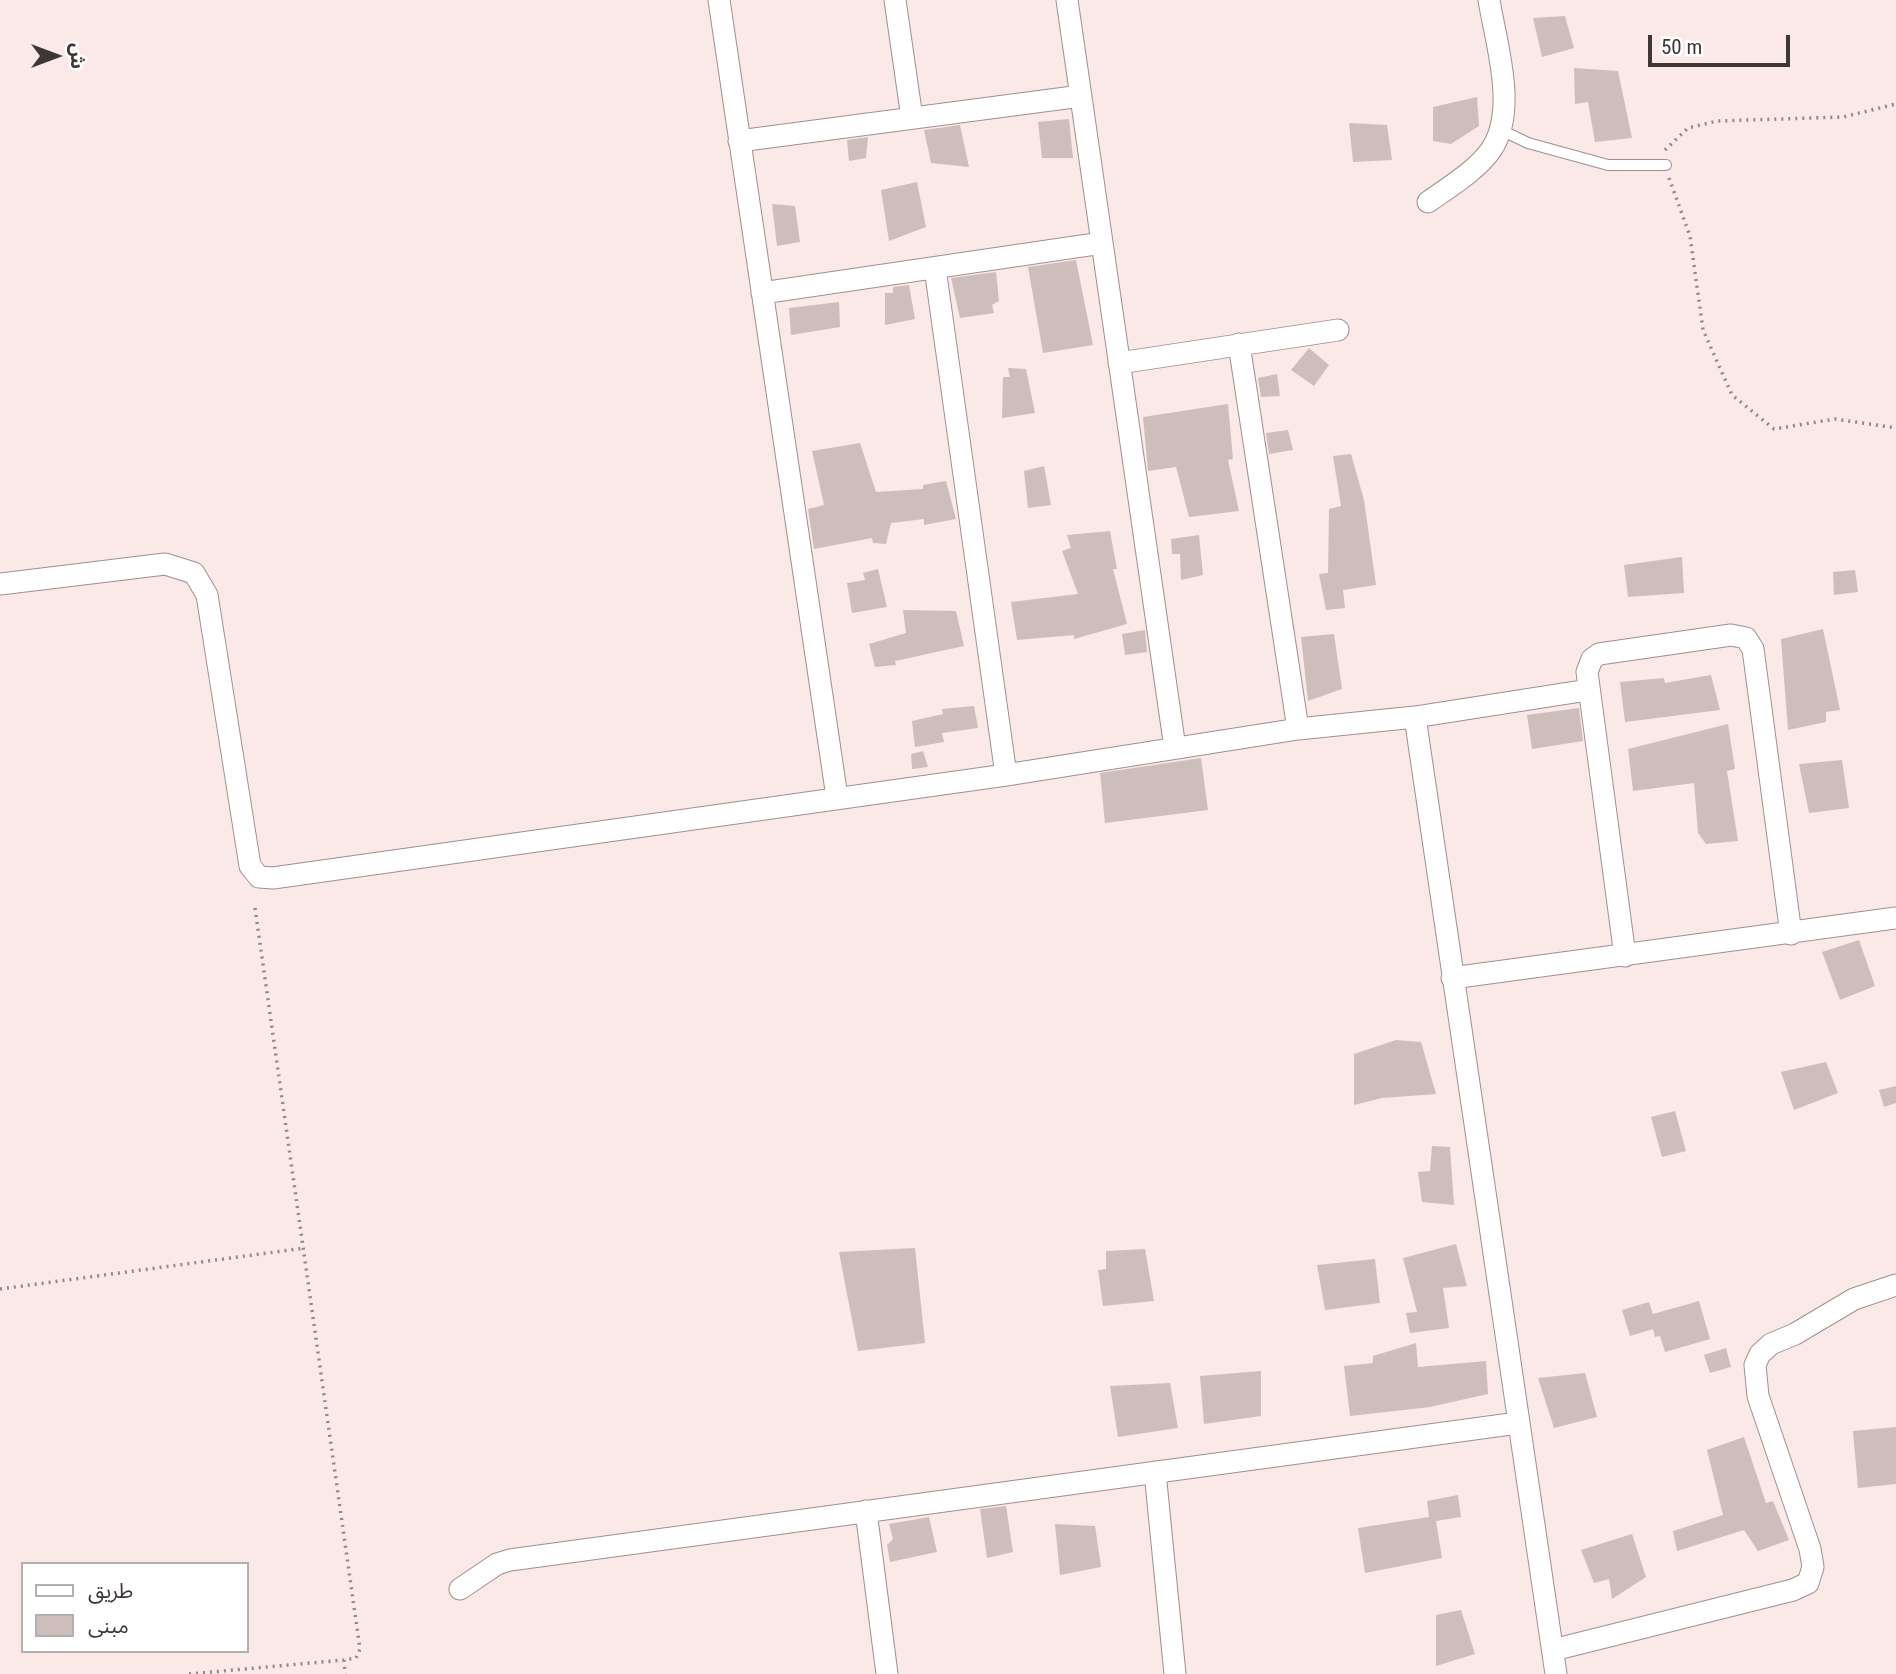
<!DOCTYPE html>
<html>
<head>
<meta charset="utf-8">
<style>
  body { margin:0 }
  #map { position:relative; width:1896px; height:1674px; overflow:hidden; background:#fae9e6; font-family:"Roboto Condensed","Noto Sans Arabic",sans-serif }
  canvas { display:block }
  .legend { position:absolute; left:21px; top:1562px; width:228px; height:91px; box-sizing:border-box; background:#fff; border:2px solid #b2afaf; margin:0; padding:9px 12px; list-style:none; font-size:21px; color:#3e3736 }
  .legend li { display:flex; align-items:center; gap:14px; height:35px }
  .legend b { width:35px; border:2px solid #b2afaf }
  .north { position:absolute; left:21px; top:21px; width:70px; height:70px; -webkit-text-stroke:5px #fff; paint-order:stroke; rotate:90deg; font-size:19px; font-weight:700; line-height:28px; text-align:center; color:#3e3736 }
  .north::after { content:''; display:block; margin:auto; width:24px; height:32px; background:#3e3736; clip-path:polygon(50% 0,100% 100%,50% 72%,0 100%) }
  .scale { position:absolute; left:1648px; top:35px; width:142px; height:32px; box-sizing:border-box; border:4px solid #3e3736; border-top:0; padding-left:9px; font-size:21px; line-height:24px; white-space:nowrap; color:#3e3736; -webkit-text-stroke:5px #fff; paint-order:stroke }
</style>
</head>
<body>
<div id="map">
<canvas width="1896" height="1674"></canvas>
<ul class="legend">
<li><b style="height:9px;background:#fff"></b>طريق</li>
<li><b style="height:19px;background:#cebebb"></b>مبنى</li>
</ul>
<div class="north">ش</div>
<div class="scale">50 m</div>
</div>
<script>
const context = document.querySelector('canvas').getContext('2d');
context.lineJoin = 'round';
function fill(path, color) {
  context.fillStyle = color;
  context.fill(path, 'evenodd');
}
function strokePath(path, color, width, dash) {
  context.strokeStyle = color;
  context.lineWidth = width;
  context.lineCap = dash ? 'butt' : 'round';
  context.setLineDash(dash || []);
  context.stroke(path);
}
const building = new Path2D(`
  M1565,16L1574,48L1542,57L1533,18Z
  M1574,68L1618,71L1632,138L1595,142L1588,102L1575,104Z
  M1477,97L1479,126L1451,144L1433,141V107Z
  M1069,119L1073,158H1042L1038,122Z
  M1349,123L1387,125L1392,160L1353,162Z
  M960,125L969,167L931,163L924,130Z
  M868,137L866,158L849,161L847,140Z
  M917,182L926,227L889,241L881,190Z
  M772,204L795,206L800,242L777,246Z
  M1076,260L1093,345L1043,353L1028,267Z
  M996,272L999,301L992,305L994,313L960,318L951,278Z
  M909,285L915,319L885,325V293H893V287Z
  M839,302L840,327L791,335L789,308Z
  M1309,348L1329,365L1314,386L1291,370Z
  M1008,368L1026,369L1035,413L1002,418L1003,377H1010Z
  M1277,374L1280,396L1261,397L1258,378Z
  M1228,404L1233,459L1228,460L1239,511L1189,517L1176,467L1148,471L1143,417Z
  M1288,430L1293,450L1269,454L1266,433Z
  M860,443L876,492L923,489V485L946,481L956,519L924,525V519L891,523L886,544L873,543L872,538L814,549L808,509L824,505L812,451Z
  M1351,454L1364,500L1376,585L1343,590L1345,608L1326,610L1319,574L1328,573L1329,509L1341,506L1333,456Z
  M1044,466L1051,505L1028,508L1024,471Z
  M1110,531L1117,569H1113L1127,624L1074,639V635L1017,640L1011,602L1078,594L1062,551L1071,548L1067,535Z
  M1199,535L1203,575L1181,580L1180,554H1172L1171,539Z
  M1682,557L1684,593L1628,597L1624,565Z
  M878,569L887,607L852,613L847,583L865,580L863,573Z
  M1855,570L1858,592L1834,595L1833,572Z
  M903,610L956,611L964,646L895,661L896,665L875,667L869,644L906,633Z
  M1823,629L1840,710L1826,712V722L1788,730L1781,639Z
  M1145,630L1147,652L1125,655L1122,634Z
  M1334,634L1342,689L1308,701L1301,637Z
  M1711,675L1720,710L1625,722L1620,682L1664,678L1665,683Z
  M974,706L978,728L942,733L944,742L915,747L912,721L943,714L942,709Z
  M1579,708L1583,741L1532,749L1527,715Z
  M1728,724L1735,769L1727,771L1738,841L1706,844L1698,833L1694,783L1633,791L1628,749Z
  M923,751L928,767L912,769L911,754Z
  M1201,758L1208,810L1105,823L1100,773Z
  M1842,760L1849,808L1809,813L1799,764Z
  M1859,940L1875,986L1840,1000L1822,952Z
  M1396,1040L1421,1042L1436,1094L1382,1098L1354,1105V1054Z
  M1826,1062L1838,1093L1794,1110L1781,1072Z
  M1896,1086V1103L1884,1107L1879,1090Z
  M1675,1111L1686,1151L1662,1157L1651,1117Z
  M1432,1146L1450,1147L1454,1205L1422,1202L1418,1172L1430,1171Z
  M1456,1244L1467,1286L1443,1288L1449,1328L1410,1333L1406,1313L1417,1312L1403,1258Z
  M915,1248L925,1343L858,1351L839,1252Z
  M1145,1249L1154,1301L1103,1306L1098,1270L1106,1269V1251Z
  M1375,1259L1380,1303L1325,1310L1317,1265Z
  M1699,1301L1710,1339L1665,1352L1660,1336L1655,1337L1653,1329L1630,1336L1622,1310L1649,1302L1653,1314Z
  M1416,1343L1418,1367L1486,1361L1488,1394L1430,1407L1350,1416L1344,1366L1373,1363V1356Z
  M1726,1348L1731,1367L1710,1373L1704,1355Z
  M1261,1371V1416L1204,1424L1200,1376Z
  M1585,1373L1597,1417L1554,1428L1538,1378Z
  M1170,1383L1178,1428L1118,1437L1110,1386Z
  M1896,1427V1484L1858,1488L1853,1431Z
  M1744,1437L1766,1503L1773,1501L1789,1540L1758,1551L1744,1530L1677,1551L1673,1531L1723,1515L1707,1450Z
  M1458,1495L1461,1517L1436,1521L1442,1558L1365,1573L1358,1528L1429,1517L1427,1501Z
  M1006,1506L1013,1552L987,1558L980,1509Z
  M929,1517L937,1552L890,1562L887,1545L893,1539L889,1524Z
  M1055,1524L1095,1526L1101,1567L1060,1575Z
  M1632,1534L1646,1577L1612,1599L1609,1579L1594,1583L1581,1550Z
  M1461,1610L1475,1654L1436,1666V1615Z`);
const path = new Path2D(`
  M1665,150L1688,128L1717,121L1843,117L1896,104
  M1669,178L1690,236L1703,330L1732,395L1774,429L1835,419L1896,428
  M0,1289L305,1248
  M344,1660L345,1674
  M189,1674L344,1660L356,1658L360,1649L255,908`);
const lane = new Path2D(`
  M1501,130L1528,143L1608,165H1666`);
const street = new Path2D(`
  M719,0L837,797
  M895,0L912,118
  M1067,0L1175,748
  M739,141L1081,96
  M1428,202C1449,187 1476,171 1491,150C1518,110 1496,44 1489,0
  M935,268L1006,775
  M762,293L1102,243
  M1239,344L1298,729
  M1119,363L1338,330
  M0,584L165,564L194,573L207,595L250,866L259,877L273,878L1006,775L1298,729L1415,717L1588,690
  M1415,717L1556,1674
  M1625,956L1587,672L1592,659L1599,654L1731,635L1746,638L1753,649L1791,934
  M1452,978L1896,918
  M1155,1472L1175,1674
  M866,1511L887,1674
  M460,1589L497,1564L510,1560L1518,1423
  M1553,1650L1793,1590L1808,1583L1813,1567L1810,1549L1758,1396L1755,1365L1760,1354L1771,1344L1795,1334L1854,1299L1896,1285`);
fill(building, '#cebebb');
strokePath(lane, '#9f908d', 12);
strokePath(street, '#9f908d', 23);
strokePath(path, '#948886', 3.5, [2, 5]);
strokePath(lane, '#fff', 10);
strokePath(street, '#fff', 21);
</script>
</body>
</html>
